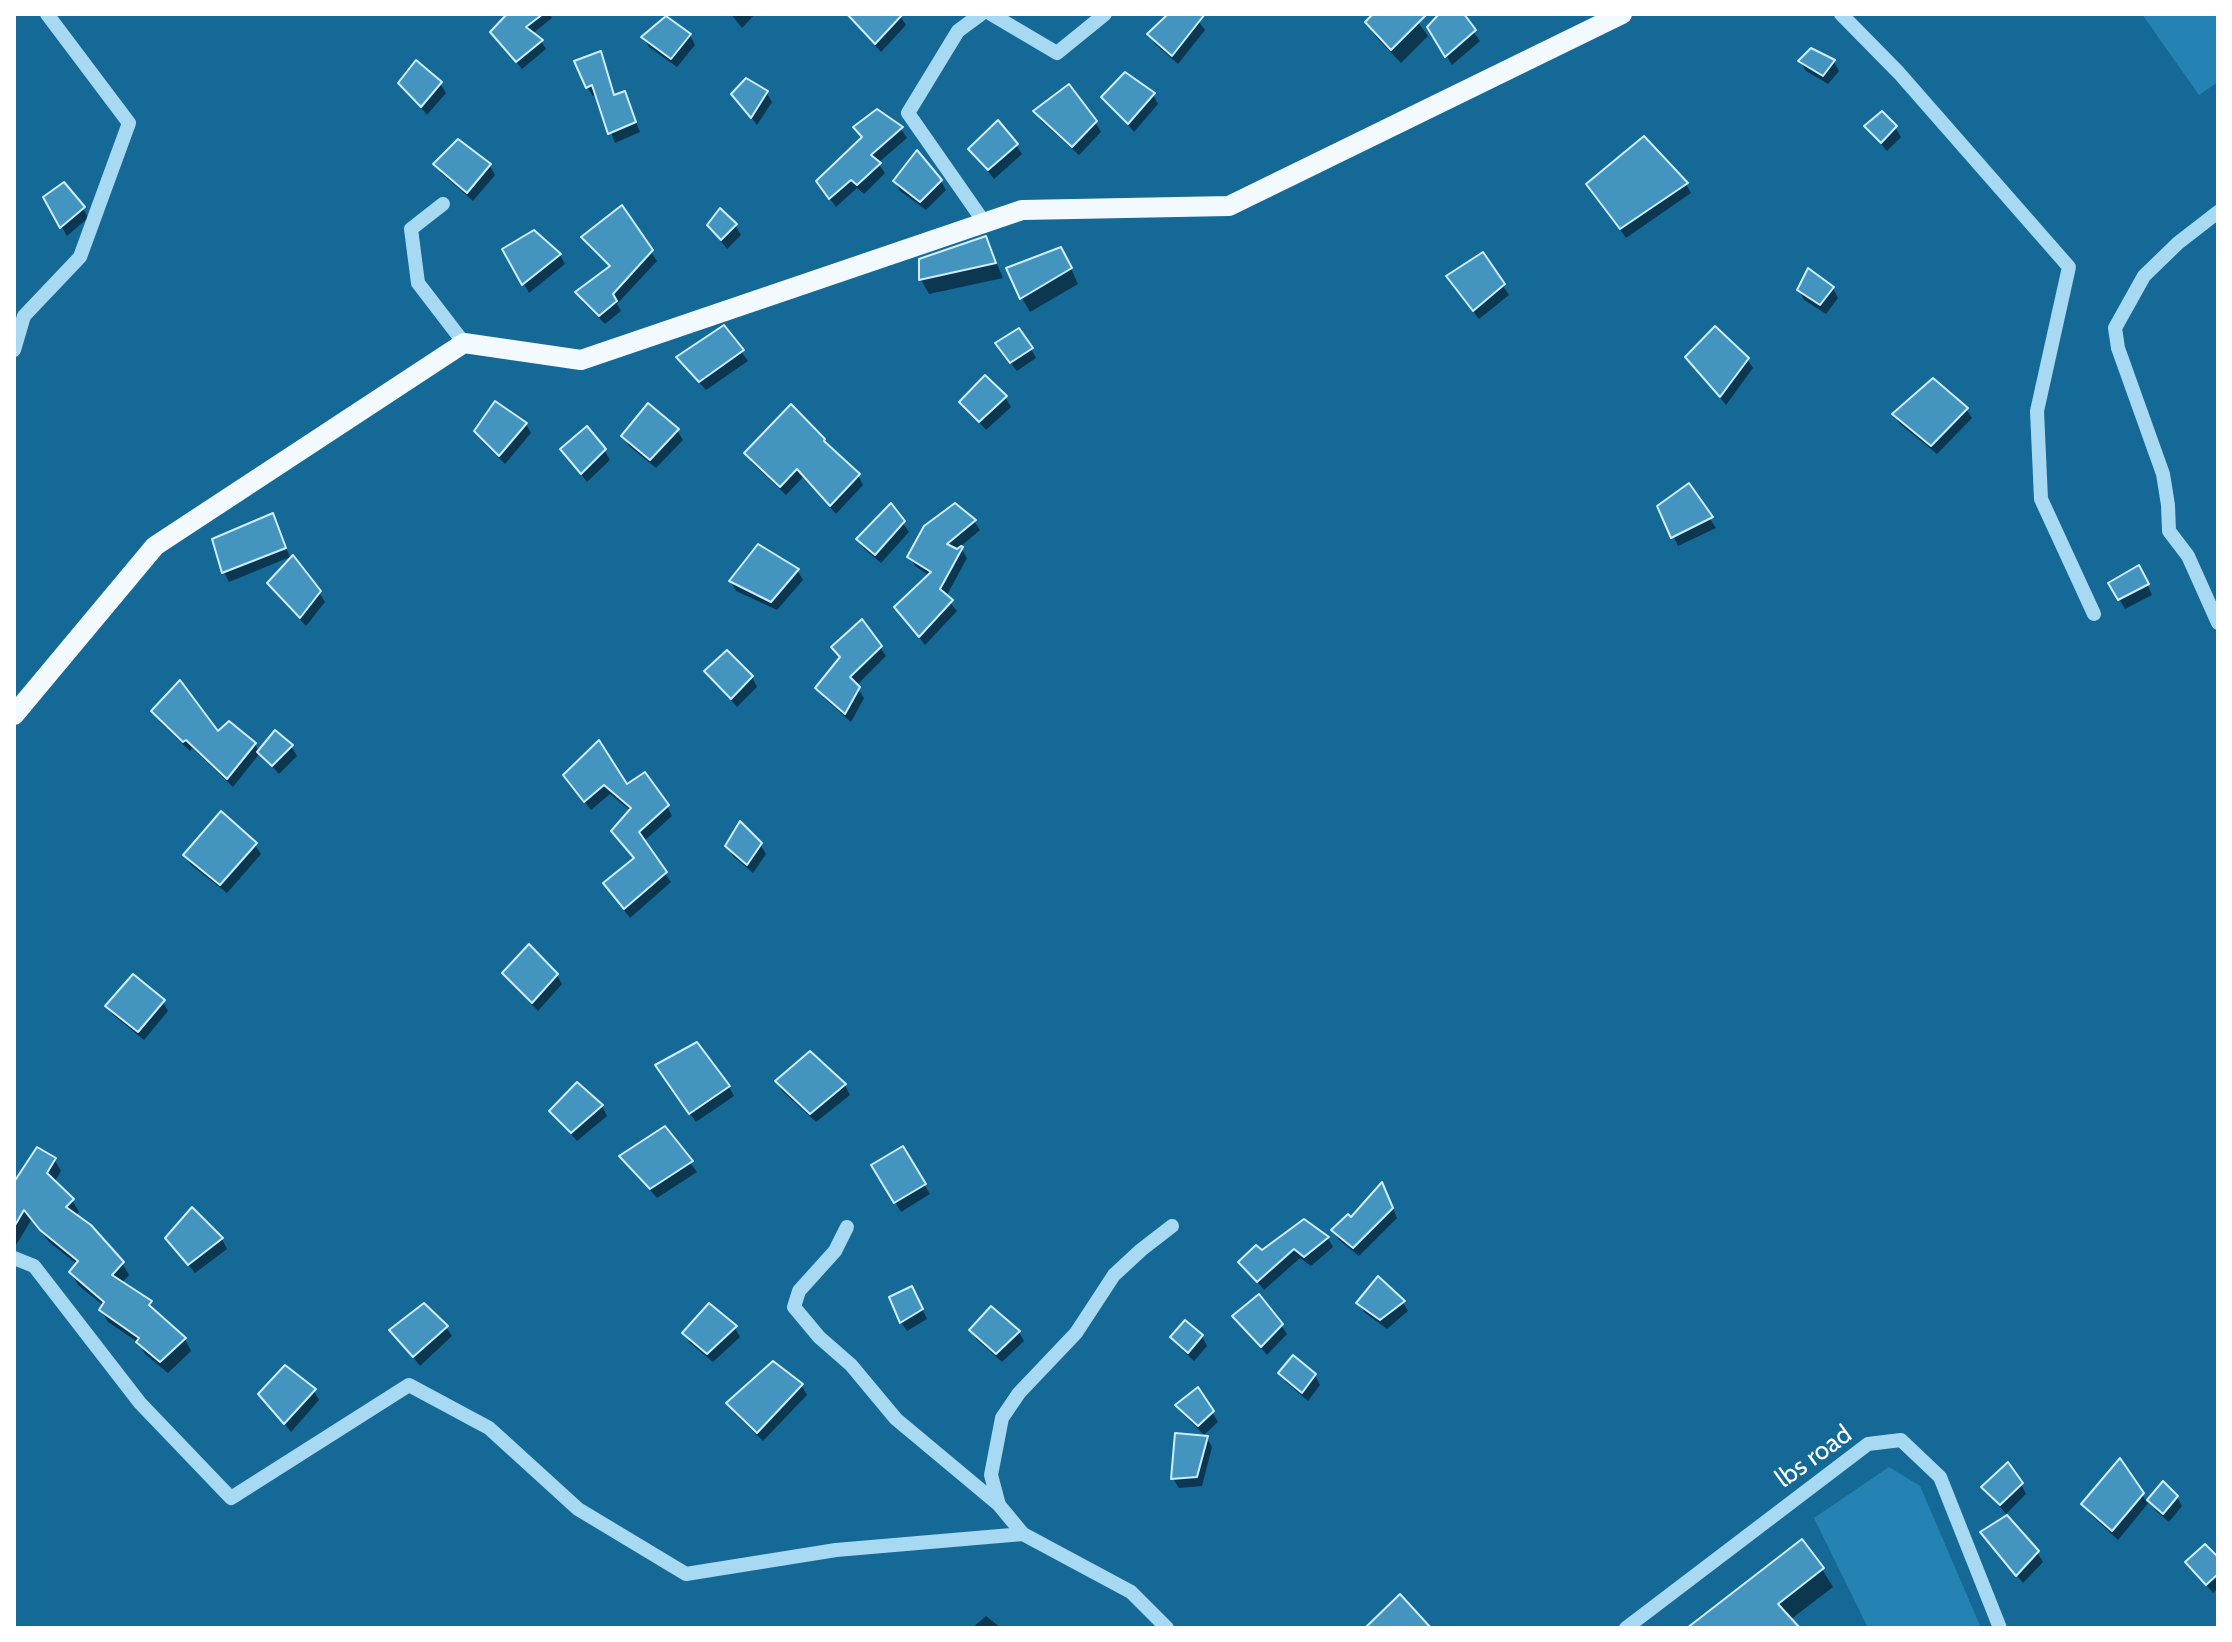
<!DOCTYPE html>
<html>
<head>
<meta charset="utf-8">
<style>
  body { margin:0 }
  #map { position:relative; width:2232px; height:1642px; overflow:hidden; background:#156997; font-family:Cabin,sans-serif }
  canvas { display:block }
  .frame { position:absolute; inset:0; border:16px solid #fff; pointer-events:none }
</style>
</head>
<body>
<div id="map">
<canvas width="2232" height="1642"></canvas>
<div class="frame"></div>
</div>
<script>
const context = document.querySelector('canvas').getContext('2d');
context.lineJoin = 'round';
function fill(path, color) {
  context.fillStyle = color;
  context.fill(path, 'evenodd');
}
function strokePath(path, color, width, dash) {
  context.strokeStyle = color;
  context.lineWidth = width;
  context.lineCap = dash ? 'butt' : 'round';
  context.setLineDash(dash || []);
  context.stroke(path);
}
function drawText(font, color, halo, rows, align = 'center') {
  context.font = font + ' Cabin,sans-serif';
  context.lineWidth = 7;
  context.setLineDash([]);
  context.textBaseline = 'middle';
  context.strokeStyle = halo;
  context.fillStyle = color;
  for (const [text, x, y, turn = 0] of rows) {
    context.save();
    context.translate(x, y);
    context.rotate((+turn || 0) * Math.PI / 180);
    context.textAlign = isNaN(turn) ? turn : align;
    if (halo) context.strokeText(text, 0, 0);
    context.fillText(text, 0, 0);
    context.restore();
  }
}
const green = new Path2D(`
  M2142,14H2218V82L2199,95Z
  M1889,1467L1920,1486L1981,1628H1868L1814,1518Z`);
const shadow = new Path2D(`
  M517,14H550L552,18L532,34L541,41L546,49L522,69L492,32Z
  M731,14H755L742,28Z
  M853,14H899L906,25L881,52L856,25L851,16Z
  M1171,14H1193L1205,30L1178,64L1155,44L1149,34Z
  M1376,14H1412L1428,36L1401,63L1376,37L1367,22Z
  M1442,14H1461L1480,41L1452,65L1429,27Z
  M690,35L695,45L677,67L649,47L644,38Z
  M1811,50L1834,62L1839,71L1828,84L1806,71L1800,61Z
  M600,53L615,96L624,93L640,132L615,143L597,95L593,96L587,87Z
  M401,83H440L446,93L427,115Z
  M766,92L772,102L757,125L734,95Z
  M1153,94L1158,104L1134,132L1104,97Z
  M877,112L901,129L907,138L878,163L885,173L864,194L857,188L836,207L824,191L863,139L855,128Z
  M1036,112L1095,122L1101,132L1079,155L1041,121Z
  M1867,127H1895L1901,137L1887,151Z
  M459,142L490,166L495,175L473,201L441,173L435,164Z
  M1016,145L1022,154L994,179L970,149Z
  M941,181L946,190L926,210L900,191L895,182Z
  M1686,184L1691,193L1626,238L1594,193Z
  M45,198L83,208L88,218L67,236Z
  M720,211L736,226L741,235L727,249L709,226Z
  M583,238L651,252L657,261L617,304L621,311L605,324L583,302L578,293L611,268L589,247Z
  M986,238L1003,278L929,294L921,280V260Z
  M505,250L560,255L565,264L529,293Z
  M1483,255L1509,295L1479,319L1454,286Z
  M1069,264L1078,284L1030,312L1022,298Z
  M1833,288L1838,298L1826,314L1804,300L1799,290Z
  M724,328L748,361L706,390L678,358Z
  M1031,349L1036,358L1017,371L1003,353Z
  M1688,357L1747,359L1753,368L1726,405Z
  M1005,397L1011,407L986,430L962,402Z
  M1966,409L1972,418L1937,454L1900,424L1894,415Z
  M526,424L531,433L505,464L482,441L477,431Z
  M677,430L683,440L656,468L629,446L623,436Z
  M824,440L829,448L858,475L863,485L836,514L803,477L786,495L752,463L747,453Z
  M563,450H604L610,460L587,482Z
  M1688,486L1716,528L1678,546L1660,507Z
  M272,516L290,557L229,582L224,572Z
  M974,521L980,530L960,547L967,558L946,597L957,611L925,645L896,607L930,576L915,566L910,557Z
  M903,523L909,532L881,563L864,549L858,539Z
  M797,570L803,580L777,610L736,591L731,582Z
  M2144,577L2152,595L2125,609L2110,583Z
  M269,584L319,592L325,602L306,626L275,593Z
  M833,647H880L886,656L856,686L864,698L851,722L823,697L818,688L841,659Z
  M706,671L752,677L757,687L737,707Z
  M154,711L255,744L259,752L291,746L297,756L279,774L260,753L233,787L192,748L190,751L159,721Z
  M599,744L626,787L667,806L672,816L643,842L671,882L630,918L611,893L635,860L613,831L631,811L610,794L591,810L571,785Z
  M760,844L766,854L753,873L733,856L727,846Z
  M255,845L261,854L227,893L191,865L185,856Z
  M505,973L557,975L562,984L538,1011L510,982Z
  M163,1002L168,1011L144,1040L113,1015L107,1006Z
  M810,1053L845,1085L850,1095L816,1122L782,1091L777,1082Z
  M663,1075L729,1087L734,1096L696,1122Z
  M577,1085L602,1106L607,1116L577,1141L552,1111Z
  M665,1129L697,1172L657,1198L622,1157Z
  M902,1149L930,1194L901,1212L874,1166Z
  M54,1159L61,1171L54,1183L72,1200L79,1212L75,1216L122,1263L129,1275L121,1284L150,1303L158,1315L185,1339L191,1351L168,1373L145,1354L139,1343L108,1322L101,1310L104,1306L78,1285L71,1273L78,1265L49,1242L32,1219L16,1245L14,1244V1186Z
  M1387,1194L1397,1218L1359,1256L1339,1240L1333,1230Z
  M192,1210L222,1239L227,1249L195,1273L167,1238Z
  M1304,1222L1328,1238L1333,1247L1311,1266L1300,1258L1264,1290L1241,1262L1262,1252Z
  M917,1298L927,1319L907,1331L901,1322Z
  M1403,1302L1408,1311L1387,1329L1364,1312L1359,1303Z
  M1235,1317L1281,1325L1287,1334L1267,1355Z
  M446,1327L452,1336L420,1366L392,1330Z
  M735,1328L740,1337L713,1362L690,1343L684,1334Z
  M972,1330L1019,1332L1024,1341L1002,1362L977,1340Z
  M1202,1336L1207,1346L1194,1361L1178,1346L1173,1337Z
  M1280,1373L1315,1375L1320,1385L1308,1401L1286,1382Z
  M801,1385L807,1395L763,1441L734,1413L728,1403Z
  M314,1391L319,1400L291,1432L261,1394Z
  M1178,1405L1212,1412L1218,1422L1204,1435L1183,1414Z
  M1207,1438L1212,1447L1202,1486L1179,1488L1173,1479Z
  M2021,1484L2026,1494L2006,1514L1984,1487Z
  M2163,1484L2177,1497L2182,1506L2169,1522L2155,1510L2150,1501L2118,1540L2089,1513L2083,1504L2142,1494L2147,1503Z
  M1983,1533L2037,1552L2043,1562L2023,1583Z
  M2218,1559V1588L2213,1593L2188,1563Z
  M1822,1569L1833,1587L1790,1620L1797,1628H1690Z
  M986,1616L1001,1628H972Z`);
const building = new Path2D(`
  M507,14H543L526,27L543,40L516,62L490,32Z
  M847,14H903L875,44Z
  M1168,14H1205L1172,56L1147,34Z
  M1373,14H1427L1391,50L1365,22Z
  M1439,14H1464L1476,30L1445,57L1427,27Z
  M666,16L691,34L671,59L641,37Z
  M1811,48L1835,60L1823,76L1798,61Z
  M601,51L614,95L625,91L636,122L608,134L592,85L586,88L574,61Z
  M416,60L442,82L421,107L398,83Z
  M1125,72L1155,93L1128,124L1101,97Z
  M746,78L768,91L751,118L731,94Z
  M1069,84L1097,121L1072,147L1033,111Z
  M877,109L903,127L871,155L881,163L857,185L851,180L829,199L816,181L862,137L853,127Z
  M1882,111L1897,126L1881,143L1864,126Z
  M998,120L1018,144L988,170L968,149Z
  M1644,136L1688,183L1620,229L1586,184Z
  M458,139L491,164L467,193L433,164Z
  M917,150L942,180L920,202L893,181Z
  M64,182L85,207L60,228L43,197Z
  M622,205L653,250L613,294L617,301L599,316L575,292L610,266L581,237Z
  M720,208L737,224L721,240L707,225Z
  M534,230L561,254L522,285L502,249Z
  M986,236L996,263L919,280V259Z
  M1061,247L1072,268L1020,299L1006,268Z
  M1483,252L1505,284L1473,311L1446,276Z
  M1808,268L1834,287L1820,305L1797,290Z
  M724,325L744,350L699,382L676,357Z
  M1715,326L1749,358L1720,397L1685,357Z
  M1019,328L1033,348L1010,363L995,343Z
  M985,375L1007,396L979,422L959,402Z
  M1933,378L1968,408L1931,446L1892,414Z
  M495,401L527,423L499,456L474,431Z
  M648,403L679,429L650,460L621,436Z
  M791,404L825,439L824,441L860,474L830,506L797,469L780,487L744,453Z
  M587,426L606,449L581,474L560,449Z
  M1689,483L1713,517L1671,538L1657,506Z
  M891,503L905,521L875,555L856,539Z
  M955,503L976,520L947,544L957,549L961,546L963,547L940,589L953,600L919,637L894,607L931,572L907,557L924,526Z
  M273,513L286,548L222,573L212,539Z
  M758,544L799,569L771,602L729,581Z
  M293,555L321,591L300,618L267,583Z
  M2139,565L2149,584L2118,600L2108,583Z
  M862,619L882,646L850,677L860,687L845,714L815,688L840,657L831,647Z
  M727,650L753,676L731,699L704,671Z
  M180,680L218,731L229,721L256,743L227,779L186,740L183,742L151,711Z
  M275,730L293,745L272,766L257,752Z
  M599,740L627,784L645,772L669,805L639,832L667,872L624,909L603,883L634,858L611,831L631,808L604,785L584,802L563,775Z
  M221,811L257,843L220,885L183,855Z
  M740,821L762,843L747,865L725,846Z
  M529,944L558,974L532,1003L502,973Z
  M133,974L165,1000L138,1032L105,1006Z
  M697,1042L730,1086L689,1114L655,1065Z
  M810,1051L846,1084L810,1114L775,1081Z
  M577,1082L603,1105L571,1133L549,1111Z
  M665,1126L693,1161L650,1189L619,1156Z
  M903,1146L926,1184L894,1203L871,1165Z
  M37,1147L56,1158L47,1173L74,1199L66,1207L91,1225L124,1262L112,1275L152,1301L149,1305L186,1338L160,1362L136,1342L139,1338L99,1310L104,1302L69,1272L78,1261L40,1230L24,1210L14,1227V1182Z
  M1382,1182L1393,1208L1353,1248L1331,1230L1348,1214L1351,1217Z
  M192,1207L223,1238L188,1265L165,1238Z
  M1304,1219L1329,1237L1304,1257L1294,1249L1257,1282L1238,1262L1256,1245L1262,1250Z
  M1378,1276L1405,1301L1380,1320L1356,1303Z
  M912,1286L923,1309L900,1323L889,1297Z
  M1259,1294L1283,1324L1261,1347L1232,1316Z
  M424,1303L448,1326L413,1357L389,1330Z
  M709,1303L737,1326L707,1354L682,1333Z
  M991,1306L1020,1331L996,1354L969,1330Z
  M1185,1320L1203,1335L1188,1353L1170,1337Z
  M1293,1355L1316,1374L1302,1393L1278,1373Z
  M773,1361L803,1384L757,1433L726,1403Z
  M285,1365L316,1389L284,1424L258,1394Z
  M1198,1387L1214,1411L1198,1426L1175,1405Z
  M1175,1433L1208,1436L1197,1477L1171,1479Z
  M2120,1458L2144,1493L2112,1531L2081,1504Z
  M2008,1462L2023,1483L2000,1505L1981,1487Z
  M2163,1481L2178,1496L2163,1514L2147,1500Z
  M2007,1515L2039,1551L2016,1576L1980,1532Z
  M1802,1539L1824,1568L1778,1604L1800,1628H1687Z
  M2205,1544L2218,1557V1574L2206,1585L2185,1562Z
  M1400,1594L1431,1628H1365Z`);
const minor = new Path2D(`
  M981,14L958,31L908,113L984,222
  M991,14L1057,53L1105,14
  M1841,14L1899,73L2069,267L2037,411L2041,499L2094,614
  M443,204L411,229L418,283L464,343
  M2218,212L2178,243L2144,276L2115,328L2118,348L2163,474L2168,505L2169,531L2188,556L2218,623
  M14,350L24,316L80,257L129,123L47,14
  M847,1227L835,1251L799,1291L794,1307L819,1337L851,1365L896,1419L999,1505
  M14,1258L34,1266L140,1403L231,1498L409,1385L489,1428L578,1509L686,1574L836,1550L1023,1534L1131,1592L1167,1628
  M1023,1534L999,1505L991,1475L1002,1418L1019,1393L1076,1333L1114,1275L1141,1250L1172,1226
  M1626,1628L1868,1444L1901,1440L1940,1477L2000,1628`);
const major = new Path2D(`
  M14,715L155,546L464,343L581,360L1022,210L1229,206L1622,14`);
const streetNames = [
  ["lbs road",1814,1457,-36]
];
fill(green, '#2583b4');
fill(shadow, '#0007');
fill(building, '#4395c0');
strokePath(building, '#cfedfc', 2);
strokePath(minor, '#a8d9f2', 14);
strokePath(major, '#f2faff', 20);
drawText('26px', '#fff', '#156997', streetNames);
</script>
</body>
</html>
